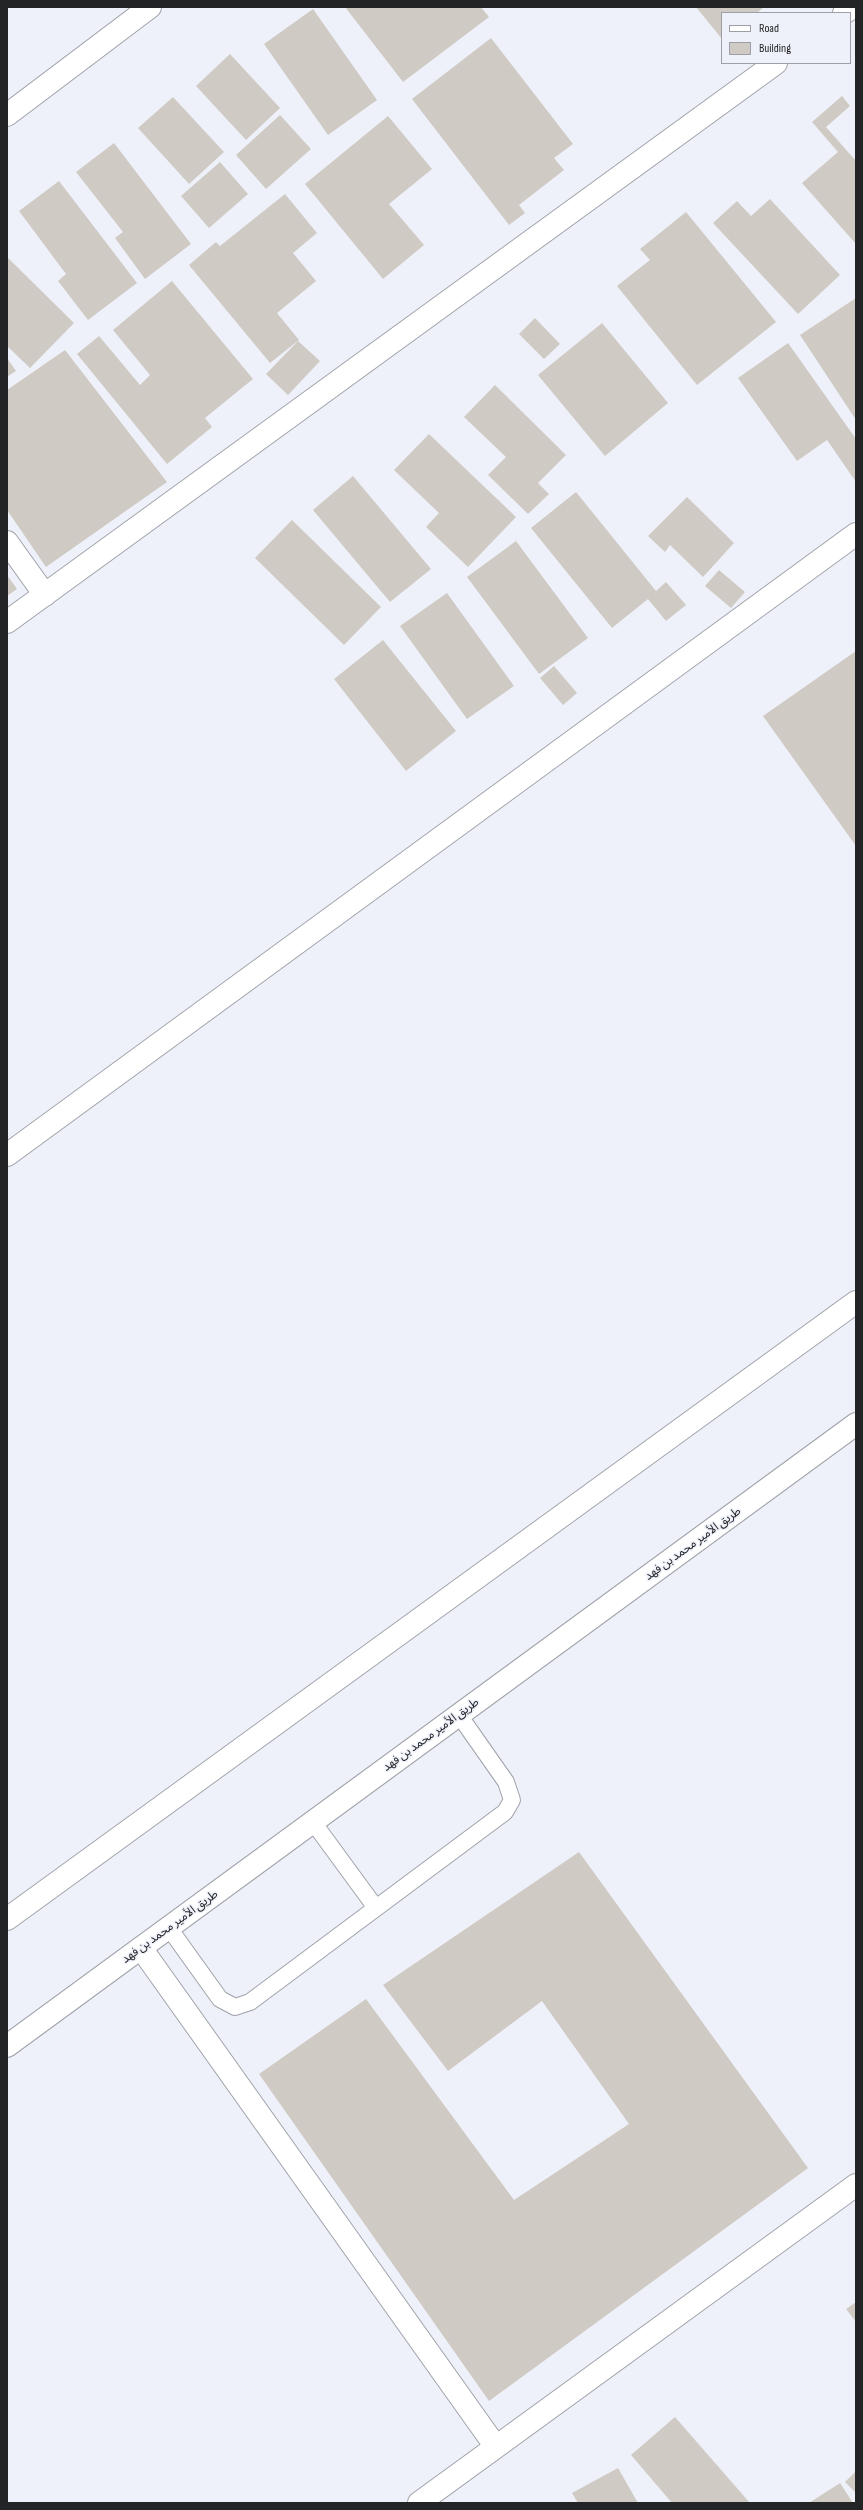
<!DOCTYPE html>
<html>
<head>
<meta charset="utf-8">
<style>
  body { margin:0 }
  #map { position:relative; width:863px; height:2510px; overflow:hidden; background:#eef1f9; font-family:"Sofia Sans Condensed",sans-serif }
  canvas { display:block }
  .frame { position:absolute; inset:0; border:8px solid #222426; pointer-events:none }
  .legend { position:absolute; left:721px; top:12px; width:130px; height:52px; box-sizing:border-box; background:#eef1f9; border:1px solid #9c9fa5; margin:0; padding:5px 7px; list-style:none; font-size:12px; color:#222426 }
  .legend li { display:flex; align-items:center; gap:8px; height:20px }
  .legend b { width:20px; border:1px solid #9c9fa5 }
</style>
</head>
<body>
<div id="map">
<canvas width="863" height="2510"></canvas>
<div class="frame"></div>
<ul class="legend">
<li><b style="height:5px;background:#fff"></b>Road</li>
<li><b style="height:11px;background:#d0cac4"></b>Building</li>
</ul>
</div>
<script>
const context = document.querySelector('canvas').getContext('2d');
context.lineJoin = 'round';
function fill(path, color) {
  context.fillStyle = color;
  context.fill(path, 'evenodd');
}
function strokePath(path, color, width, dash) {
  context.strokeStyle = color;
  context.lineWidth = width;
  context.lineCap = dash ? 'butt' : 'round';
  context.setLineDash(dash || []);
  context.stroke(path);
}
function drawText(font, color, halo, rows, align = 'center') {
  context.font = font + ' "Sofia Sans Condensed","Noto Sans Arabic",sans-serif';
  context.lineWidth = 3;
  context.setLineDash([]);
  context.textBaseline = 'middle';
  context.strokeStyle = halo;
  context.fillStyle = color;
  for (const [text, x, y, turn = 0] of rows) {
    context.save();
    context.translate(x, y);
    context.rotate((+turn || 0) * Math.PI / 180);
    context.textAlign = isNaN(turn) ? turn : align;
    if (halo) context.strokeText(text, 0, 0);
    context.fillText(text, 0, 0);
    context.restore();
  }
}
const building = new Path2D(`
  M345,7H481L489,17L403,82Z
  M696,7H764L757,13H722V39Z
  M313,9L377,100L328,135L264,44Z
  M491,38L573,144L554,158L564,170L519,205L525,213L509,225L412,99Z
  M230,54L280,108L246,140L196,86Z
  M842,96L850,106L826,127L856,161V244L802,183L838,152L812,122Z
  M173,97L224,152L189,184L138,128Z
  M280,115L311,149L266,189L236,155Z
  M388,116L432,169L389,204L424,245L383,279L305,184Z
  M114,143L191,244L145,279L115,238L123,232L76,172Z
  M220,162L248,194L209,228L181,196Z
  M59,181L137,283L88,320L58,281L66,274L19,211Z
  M285,194L317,233L293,253L316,281L277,313L299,340L270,363L189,265L216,242L220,246Z
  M770,199L840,275L798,314L713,223L737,201L751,216Z
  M686,212L776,322L697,385L617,286L650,260L640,249Z
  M7,257L74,323L30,368L7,346Z
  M172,281L253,379L205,418L212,427L167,464L77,354L99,336L140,385L150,375L113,330Z
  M856,298V420L800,335Z
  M535,318L560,344L544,359L519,334Z
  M602,323L668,403L605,456L538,375Z
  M298,341L320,361L288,395L266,374Z
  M788,343L856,439V482L827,440L797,461L738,378Z
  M65,350L167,482L46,567L7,510V390Z
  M7,358L16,371L7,377Z
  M495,385L566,455L538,483L549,494L528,514L488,475L506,457L464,417Z
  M429,434L516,517L468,567L426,527L439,513L394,470Z
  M353,476L431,569L390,602L313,510Z
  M576,492L656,591L666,582L686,605L666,621L648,599L612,628L531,528Z
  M687,497L734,543L703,577L670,545L665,552L648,536Z
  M292,520L381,607L344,645L255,558Z
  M516,541L588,638L539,674L467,577Z
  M719,570L745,592L731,608L705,586Z
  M7,575L17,589L7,596Z
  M447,593L514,686L467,719L400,626Z
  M383,640L456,731L406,771L334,679Z
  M856,651V846L763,716Z
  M554,666L577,693L563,705L540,678Z
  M579,1852L808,2168L489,2401L259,2074L366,1999L514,2200L629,2124L542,2001L448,2071L383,1985Z
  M856,2302V2322L846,2309Z
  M675,2417L750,2503H672L631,2455Z
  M618,2468L638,2503H578L572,2493Z
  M856,2471V2493L845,2482Z
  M840,2483L853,2503H809Z`);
const lane = new Path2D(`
  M313,1822L376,1908
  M169,1928L220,1999L235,2007L250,2002L505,1812L512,1800L506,1782L459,1715`);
const street = new Path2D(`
  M844,13L853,7
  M7,115L150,7
  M7,542L45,595
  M7,622L776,63
  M7,1155L856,534
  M141,1948L496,2447
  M419,2503L856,2185`);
const secondary = new Path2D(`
  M7,1919L856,1302
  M7,2046L856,1424`);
const streetNames = [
  ["طريق الأمير محمد بن فهد",693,1544,-36],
  ["طريق الأمير محمد بن فهد",431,1735,-36],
  ["طريق الأمير محمد بن فهد",170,1927,-36]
];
fill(building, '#d0cac4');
strokePath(lane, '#9fa2a9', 18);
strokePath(street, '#9fa2a9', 24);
strokePath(secondary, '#9fa2a9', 24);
strokePath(lane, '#fff', 16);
strokePath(street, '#fff', 22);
strokePath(secondary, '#fff', 22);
drawText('12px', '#222426', '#eef1f9', streetNames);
</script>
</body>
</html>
